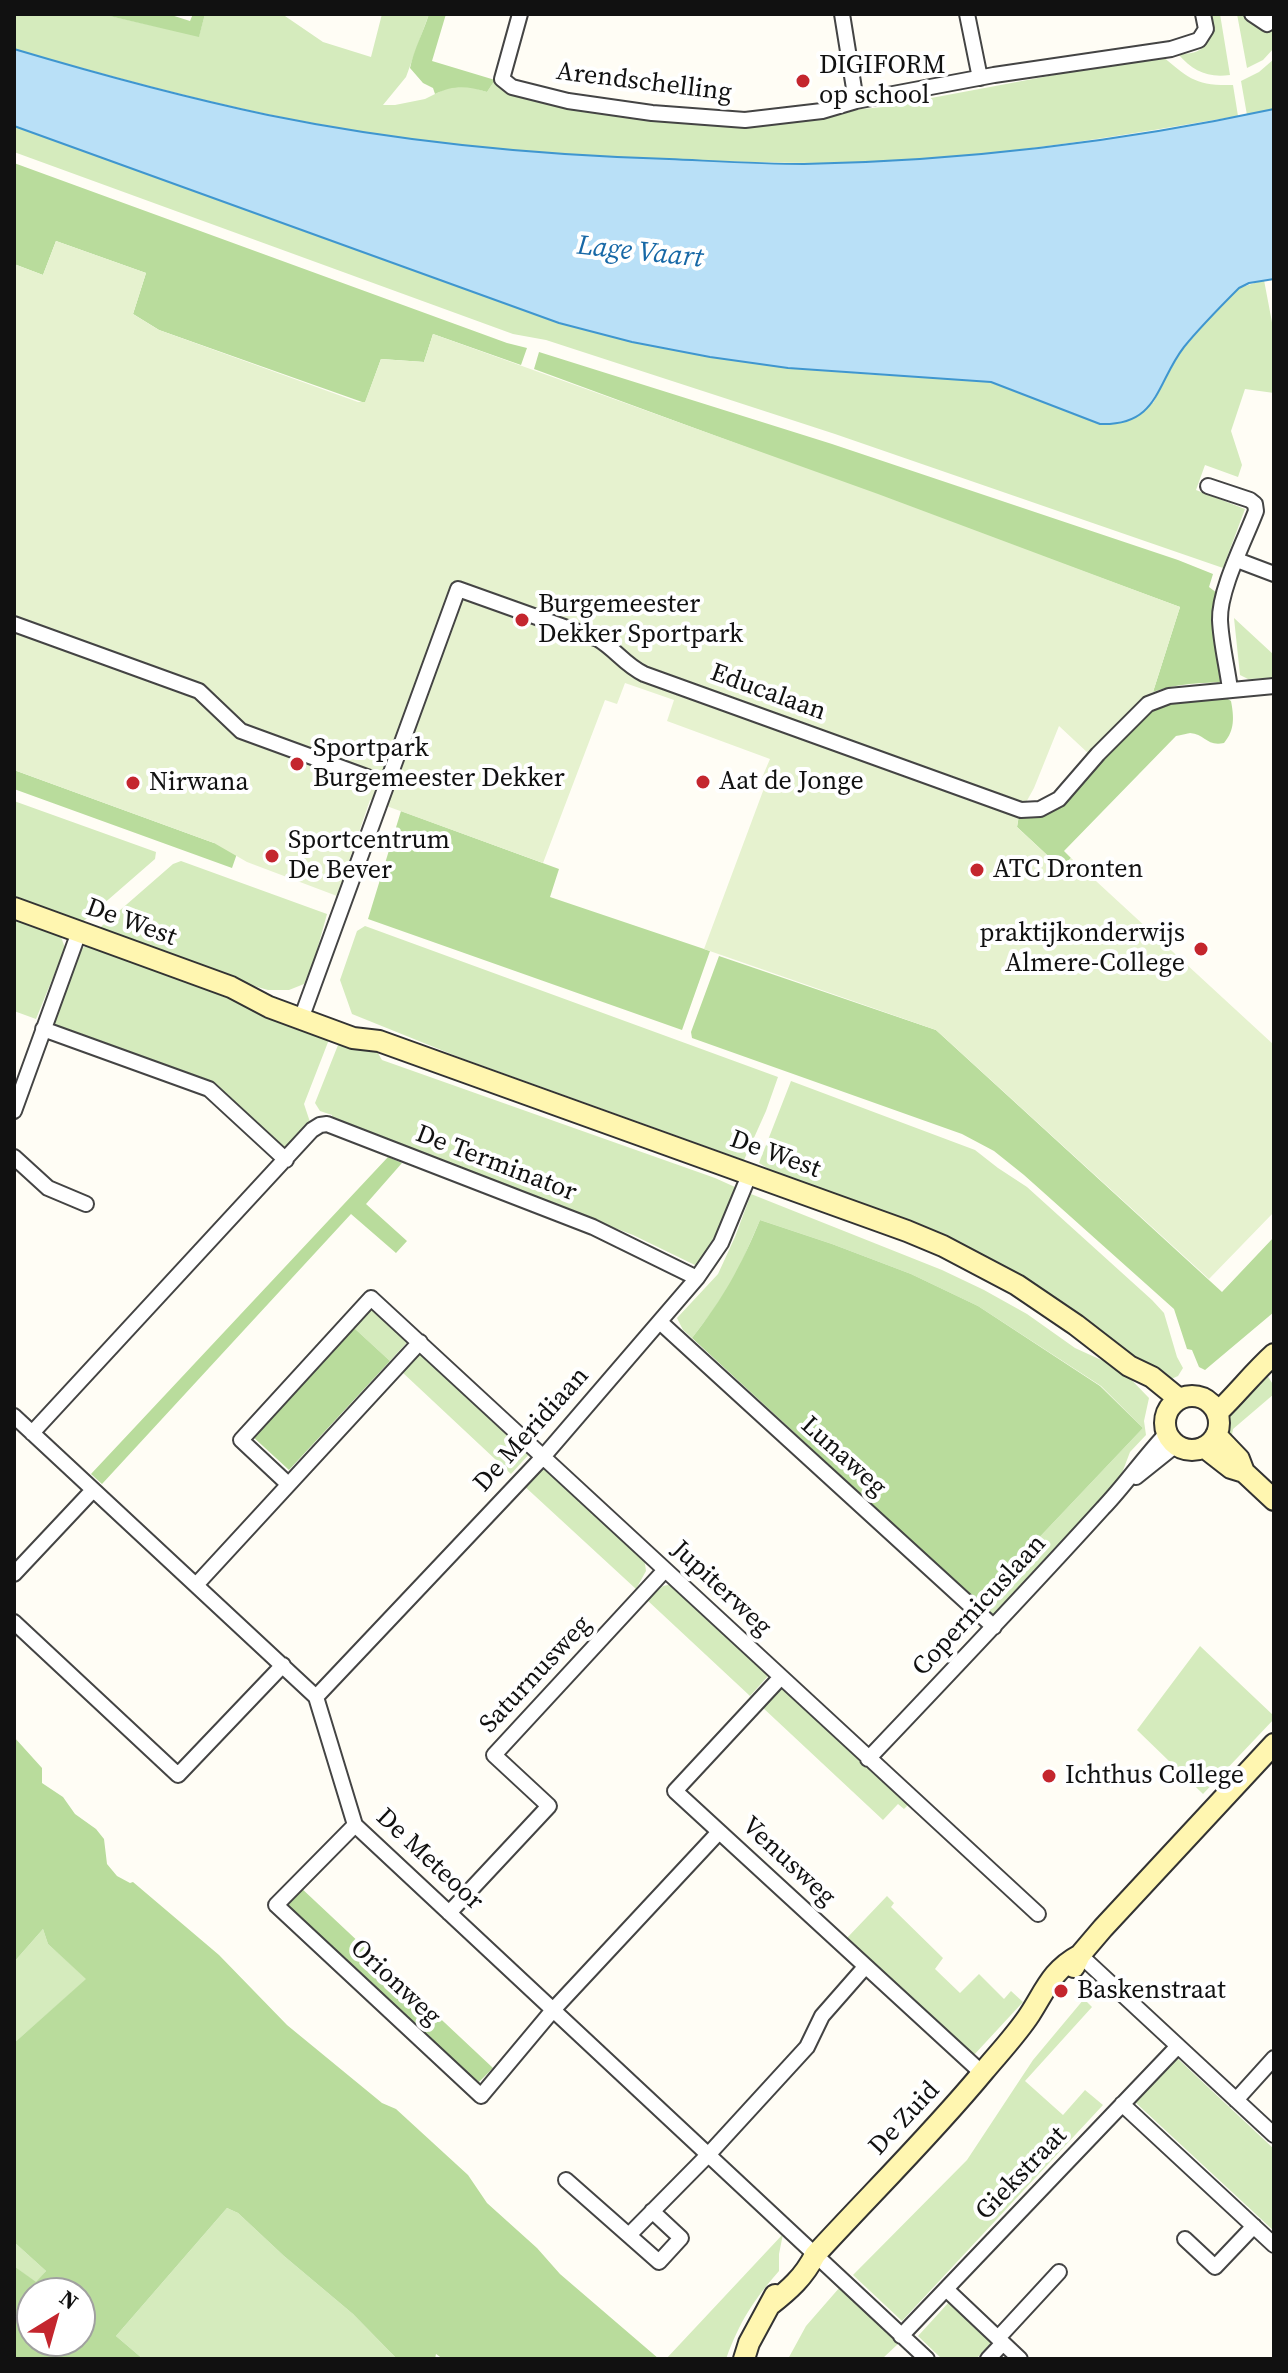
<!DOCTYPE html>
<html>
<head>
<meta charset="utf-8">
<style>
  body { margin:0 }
  #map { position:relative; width:1288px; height:2373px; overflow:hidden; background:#fffdf5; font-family:"Source Serif 4",serif }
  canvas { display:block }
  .frame { position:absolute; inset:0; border:16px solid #111; pointer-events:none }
  .north { position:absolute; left:16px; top:2277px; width:80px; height:80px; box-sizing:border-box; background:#fff; border:2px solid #a0a0a0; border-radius:50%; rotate:37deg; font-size:22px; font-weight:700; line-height:32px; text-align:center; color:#111 }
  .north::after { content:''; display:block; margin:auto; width:28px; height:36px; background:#c4262e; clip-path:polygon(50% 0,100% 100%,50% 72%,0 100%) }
</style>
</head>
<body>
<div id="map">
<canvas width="1288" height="2373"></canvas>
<div class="frame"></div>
<div class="north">N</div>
</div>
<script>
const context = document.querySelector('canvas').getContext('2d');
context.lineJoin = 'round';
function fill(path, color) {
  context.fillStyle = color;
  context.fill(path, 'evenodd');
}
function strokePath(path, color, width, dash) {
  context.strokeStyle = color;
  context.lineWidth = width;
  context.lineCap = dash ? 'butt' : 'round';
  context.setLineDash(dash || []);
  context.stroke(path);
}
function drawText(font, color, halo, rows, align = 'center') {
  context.font = font + ' "Source Serif 4",serif';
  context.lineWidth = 8;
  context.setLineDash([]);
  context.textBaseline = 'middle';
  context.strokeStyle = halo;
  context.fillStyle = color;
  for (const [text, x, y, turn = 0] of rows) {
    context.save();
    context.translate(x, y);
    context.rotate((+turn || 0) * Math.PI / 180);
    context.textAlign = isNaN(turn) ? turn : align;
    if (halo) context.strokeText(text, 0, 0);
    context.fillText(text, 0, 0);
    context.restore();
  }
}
const green = new Path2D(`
  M14,14H101L199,36L205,14H282L323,42L371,57L382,14H429L406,77L383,105H395L425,99L449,87L468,86L487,92L495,80V83L509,95L577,106L733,121L883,107L1161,55C1188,78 1195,86 1233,85L1238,116C1126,135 1013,154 899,161C826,165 754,162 681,160C543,155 403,143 267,114C182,96 98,73 14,49Z
  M1207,14H1220L1230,75C1207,78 1193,71 1178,54C1208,55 1212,40 1207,14Z
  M1237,14H1248L1267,30L1274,29V48L1263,60L1247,68Z
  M1274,59V109L1247,115L1241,81L1259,72Z
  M14,126L559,323L632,342L710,357L788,368L879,375L976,379L1004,386L1153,403L1179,354L1212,315L1239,288L1264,280L1274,333V393L1245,389L1231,431L1242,465L1238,477L1205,465L1196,490L1245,509L1223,568L835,434L546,340L513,334L14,152Z
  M1234,618L1274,655V678L1248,679L1240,675Z
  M14,801L156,852L155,859L78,926L14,902Z
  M181,861L327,914L314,961L304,984L289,990H268L215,975L95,932L173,864Z
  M14,914L60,934L65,948L36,1019L14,1011Z
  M365,926L778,1077L766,1111L744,1160L461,1058L352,1014L340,980L357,931Z
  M86,946L154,967L330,1037L304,1104L311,1125L285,1150L211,1082L51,1024L79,950Z
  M340,1040L376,1050L382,1060L715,1178L735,1187L719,1229L697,1266L633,1235L332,1120V1115L320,1111L315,1103Z
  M791,1081L975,1150L998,1168L1027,1187L1152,1300L1164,1313L1177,1357L1183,1368L1178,1376L1167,1381L1133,1357L875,1209L774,1172L759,1163Z
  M751,1194L942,1270L984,1290L1027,1314L1075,1348L1121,1369L1149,1398L1144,1421L1146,1435L1130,1452L1119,1481L994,1616L978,1602L1143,1428L1101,1386L978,1306L911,1274L832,1244L760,1220L736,1275L714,1309L692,1338L683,1330L677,1318L718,1274L735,1237Z
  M375,1304L411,1338L390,1361L353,1327Z
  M423,1349L532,1451L511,1474L402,1372Z
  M1267,1375L1274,1386V1394L1233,1429L1231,1441C1216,1408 1248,1396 1267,1375Z
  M543,1462L644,1557L646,1571L636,1589L522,1484Z
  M673,1584L769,1675L750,1696L647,1600L663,1586Z
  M1200,1646L1274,1716V1719L1203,1794L1137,1730Z
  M780,1686L908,1805L904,1809L898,1804L883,1820L761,1706Z
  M887,1896L894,1903L891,1907L943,1958L935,1969L960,1993L979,1974L1004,1999L1011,1991L1023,2002L973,2056L846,1939Z
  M43,1929L48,1944L87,1979L14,2043V1962Z
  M1084,1999L1092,2007L1025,2081L1063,2115L1085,2090L1103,2105L902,2321L853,2275L967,2160L1033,2060Z
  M1176,2057L1274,2149V2231L1135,2102Z
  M227,2208L238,2213L284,2256L353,2314L397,2359H143L116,2336Z
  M783,2234L779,2254V2271C753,2301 740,2321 726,2359H666Z
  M14,2242L46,2271L36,2283L14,2266Z
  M840,2287L899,2343L882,2359H788L806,2326Z
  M950,2301L993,2341L976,2359H942L918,2336Z`);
const forest = new Path2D(`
  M101,14H168L190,21L193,14H205L199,37Z
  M429,14H446L432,61L495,80L487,92C467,86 454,85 435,94L433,88L423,83L410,68C414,49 423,33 429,14Z
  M14,163L507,343L527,348L521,365L433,334L424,362L381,359L365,403L159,330L133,314L146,273L56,241L43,275L14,264Z
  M539,352L832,444L1178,560L1213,574L1209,587L1217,593L1227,682C1202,683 1177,683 1153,692L1180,607L534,369Z
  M1221,695L1231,701C1234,717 1235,730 1224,743C1207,747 1205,734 1190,733C1189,733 1178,736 1176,736L1064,851L1071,858L1061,868L1017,827L1019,815C1027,817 1036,816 1043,812C1077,793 1118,745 1145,716C1172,696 1189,698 1221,695Z
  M14,770L214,843L248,822L232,868L14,789Z
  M401,811L559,869L550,897L710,951L682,1030L368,919Z
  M719,956L936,1030L1222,1292L1274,1237V1312L1205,1370L1199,1367L1192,1350L1187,1349L1174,1309L1024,1175L994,1151L962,1134L692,1038L691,1032Z
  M388,1157L402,1163L366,1204L407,1241L396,1253L351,1214L102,1484L91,1474Z
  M760,1220L832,1244L911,1274L978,1306L1100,1386L1143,1428L978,1602L692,1338C724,1297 740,1268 760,1220Z
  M353,1327L390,1361L289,1470L251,1435Z
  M14,1737L42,1768V1783L63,1797L75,1814L96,1829L104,1839L107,1864L117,1876L130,1883L133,1882L219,1955L287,2025L382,2103L396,2109L468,2175L487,2203L537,2248L560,2274L659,2359H443L436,2354L435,2359H397L353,2314L284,2256L238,2213L227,2208L116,2336L143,2359H14V2266L36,2282L46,2271L14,2242V2043L86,1979L48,1944L43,1929L14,1962ZM32,2293H80V2341H32Z
  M299,1886L493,2068L477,2084L283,1903Z`);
const pitch = new Path2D(`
  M56,241L146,273L133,314L159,330L358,402H365L381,359L424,362L433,334L878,494L1180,607L1153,692L1089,754L1059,726L1034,788L1019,815L1017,827L1061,868L1071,858L1274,1045V1212L1209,1279L936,1030L704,949L766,783L761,780L770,759L667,721L674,700L625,683L617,704L605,700L543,863L370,800L337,896L247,862L214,843L14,770V264L43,275Z`);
const water = new Path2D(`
  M14,49C98,74 183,97 268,115C400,142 535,155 669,159C714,161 759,164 804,164C962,161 1120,142 1274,109V279L1249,283L1239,288C1220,307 1201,326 1184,347C1156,383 1159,426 1100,424L991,382L788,368L710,357L632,342L559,323L14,126Z`);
const street = new Path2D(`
  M520,14L502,79L512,87L568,101L652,113L745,120L822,111L856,101L994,75L1171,49L1199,40L1206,29L1203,14
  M842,14L856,101
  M967,14L980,78
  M1252,14L1267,24L1274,19
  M1208,486L1250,500L1255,504L1256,511C1245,540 1219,590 1220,620C1221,643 1227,666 1230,689
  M1237,560L1274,574
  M14,624L199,691L241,731L386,784
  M301,1019L458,589L598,639C615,649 625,665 644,674L1021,810L1040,809L1059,799L1098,754L1148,704L1169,696L1274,686
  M43,1029L209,1089L286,1160
  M14,1111L79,932
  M14,1157L48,1188L86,1204
  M660,1322L994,1627
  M14,1416L316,1697L355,1825L927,2359
  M32,1433L312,1130L320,1125L327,1124L593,1227L697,1278
  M1136,1477L1176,1445
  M288,1484L241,1440L371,1298L1038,1914
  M14,1574L93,1490
  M196,1585L420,1342
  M14,1622L178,1775L283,1665
  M781,1677L675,1791L982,2073
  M316,1697L543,1457L697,1278L721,1243L750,1173
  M868,1759C947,1676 1026,1593 1103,1508C1126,1484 1144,1457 1167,1433
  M355,1825L276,1905L481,2096L553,2010L719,1832
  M449,1913L549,1806L494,1755L665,1570
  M1080,1955L1274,2135
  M1236,2100L1274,2058
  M1122,2104L1274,2245
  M566,2180L659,2262L681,2238L652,2211
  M629,2235L708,2155L807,2047L822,2016L865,1967
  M1185,2239L1215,2267L1254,2226
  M946,2289L1020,2359
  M901,2336L1178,2046
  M998,2338L1059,2272
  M988,2359L1003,2343`);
const secondary = new Path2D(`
  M14,908L231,987L269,1007L353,1038L379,1041L907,1231L943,1246L1017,1285L1076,1325L1129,1366L1152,1377L1179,1399
  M1165 1423a27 27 0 1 1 54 0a27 27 0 1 1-54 0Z
  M1217,1413C1237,1394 1253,1373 1274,1354
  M1216,1435L1239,1459L1244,1472
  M1204,1447L1231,1468L1244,1472L1274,1500
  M1074,1967L1080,1955L1103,1928L1274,1744
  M770,2305C789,2290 804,2277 815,2255C870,2195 932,2134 984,2071C999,2053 1017,2034 1030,2014C1046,1989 1052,1970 1080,1955
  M744,2359L749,2343L775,2295`);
const markers = [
  [803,81,8,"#c4262e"],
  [522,620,8,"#c4262e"],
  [297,764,8,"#c4262e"],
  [703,782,8,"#c4262e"],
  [133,783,8,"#c4262e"],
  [272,856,8,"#c4262e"],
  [977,870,8,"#c4262e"],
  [1201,949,8,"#c4262e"],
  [1049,1776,8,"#c4262e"],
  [1061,1991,8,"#c4262e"]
];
const poiNames = [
  ["DIGIFORM",819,66],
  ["op school",819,96],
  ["Burgemeester",538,605],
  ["Dekker Sportpark",538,635],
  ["Sportpark",313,749],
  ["Burgemeester Dekker",313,779],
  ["Aat de Jonge",719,782],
  ["Nirwana",149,783],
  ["Sportcentrum",288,841],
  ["De Bever",288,871],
  ["ATC Dronten",993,870],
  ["praktijkonderwijs",1185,934,"right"],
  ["Almere-College",1185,964,"right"],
  ["Ichthus College",1065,1776],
  ["Baskenstraat",1077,1991]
];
const streetNames = [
  ["Arendschelling",644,83,7],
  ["Educalaan",768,693,20],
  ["De West",131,923,20],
  ["De West",775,1155,20],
  ["De Terminator",496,1164,21],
  ["De Meridiaan",532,1430,-48],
  ["Lunaweg",843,1457,42],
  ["Jupiterweg",721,1589,43],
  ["Copernicuslaan",980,1606,-47],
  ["Saturnusweg",536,1675,-47],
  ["De Meteoor",429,1860,43],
  ["Venusweg",788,1862,43],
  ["Orionweg",395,1983,43],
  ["De Zuid",905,2119,-47],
  ["Giekstraat",1022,2174,-46]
];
const waterNames = [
  ["Lage Vaart",640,253,6]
];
fill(green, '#d5ebbd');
fill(forest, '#b9dc9c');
fill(pitch, '#e6f2cf');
fill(water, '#b9e0f7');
strokePath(water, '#3f96cf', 2);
strokePath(street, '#444', 18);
strokePath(secondary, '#333', 24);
strokePath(street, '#fff', 14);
strokePath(secondary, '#fff6b0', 20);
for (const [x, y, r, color] of markers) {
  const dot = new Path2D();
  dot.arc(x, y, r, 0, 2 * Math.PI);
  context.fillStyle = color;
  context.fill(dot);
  strokePath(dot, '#fff', 3);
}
drawText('26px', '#111', '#fff', poiNames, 'left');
drawText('26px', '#111', '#fff', streetNames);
drawText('italic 28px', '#1768a6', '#fff', waterNames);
</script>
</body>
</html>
